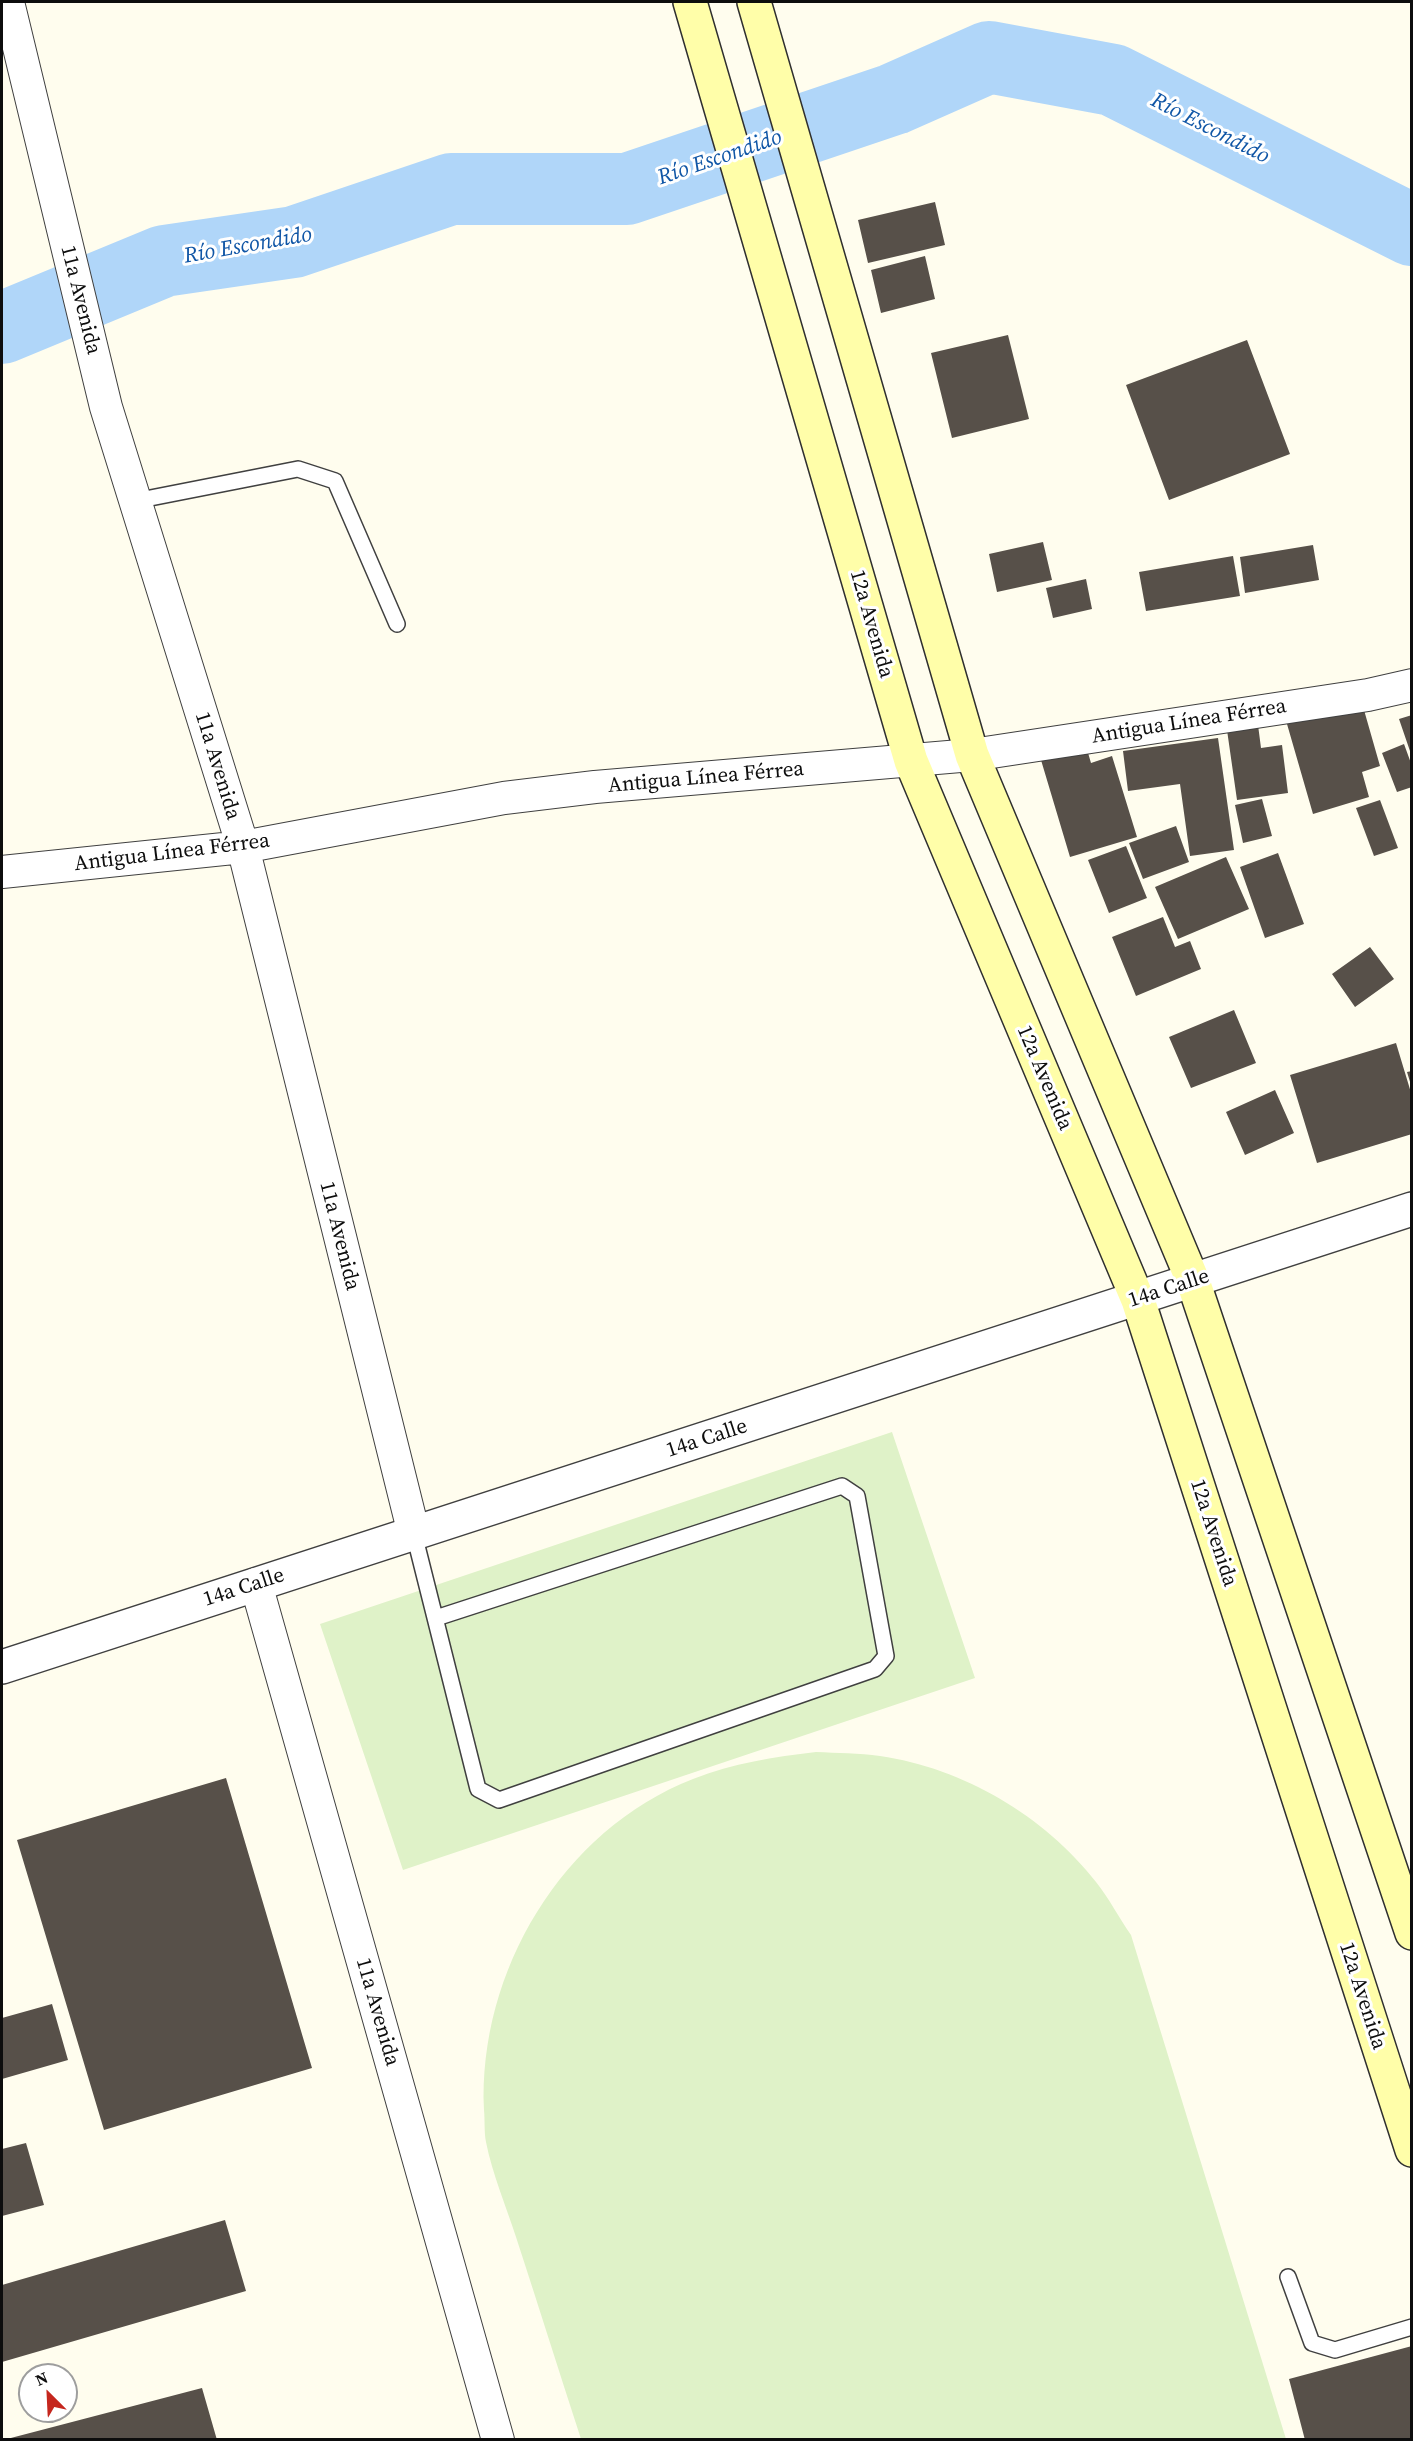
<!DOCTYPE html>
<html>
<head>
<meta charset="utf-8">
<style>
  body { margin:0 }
  #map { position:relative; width:1413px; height:2441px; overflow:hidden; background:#fffdee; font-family:"Source Serif 4",serif }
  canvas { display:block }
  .frame { position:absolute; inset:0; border:3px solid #0d0d0d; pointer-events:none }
  .north { position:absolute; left:18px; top:2363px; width:60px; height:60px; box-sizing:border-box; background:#fff; border:2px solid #9e9e9e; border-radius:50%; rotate:336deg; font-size:16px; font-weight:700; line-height:24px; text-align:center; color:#0d0d0d }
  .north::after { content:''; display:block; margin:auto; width:21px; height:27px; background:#c5271e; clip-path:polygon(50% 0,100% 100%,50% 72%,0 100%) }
</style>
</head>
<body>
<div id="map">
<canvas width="1413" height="2441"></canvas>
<div class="frame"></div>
<div class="north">N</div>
</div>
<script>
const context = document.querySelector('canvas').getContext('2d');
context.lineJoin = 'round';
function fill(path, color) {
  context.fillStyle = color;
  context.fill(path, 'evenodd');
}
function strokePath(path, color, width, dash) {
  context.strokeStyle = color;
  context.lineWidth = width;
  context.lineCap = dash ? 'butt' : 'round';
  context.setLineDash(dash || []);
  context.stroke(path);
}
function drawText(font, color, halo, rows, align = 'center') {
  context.font = font + ' "Source Serif 4",serif';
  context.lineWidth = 6;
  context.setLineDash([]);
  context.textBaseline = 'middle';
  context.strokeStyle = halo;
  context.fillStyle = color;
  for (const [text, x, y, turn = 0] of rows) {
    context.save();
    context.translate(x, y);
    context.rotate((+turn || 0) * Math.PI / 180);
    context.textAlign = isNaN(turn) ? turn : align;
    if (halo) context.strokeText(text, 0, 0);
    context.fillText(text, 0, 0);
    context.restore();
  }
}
const pitch = new Path2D(`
  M892,1432L975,1678L403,1870L320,1624Z
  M816,1752C837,1753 859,1753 880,1756C963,1768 1045,1816 1096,1882C1109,1898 1119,1918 1131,1935L1286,2439H581C559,2372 538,2304 516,2237C506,2206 492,2173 486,2142C484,2132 485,2120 484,2110C478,1972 562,1830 693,1779C733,1763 774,1757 816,1752Z`);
const river = new Path2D(`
  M2,328L164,261L294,242L451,189H627L894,99L989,57L1113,80L1412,230`);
const building = new Path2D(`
  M935,202L945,245L868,263L858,220Z
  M925,256L935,299L881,313L871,270Z
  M1008,335L1029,419L952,438L931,353Z
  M1247,340L1290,454L1169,500L1126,385Z
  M1043,542L1052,580L997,592L989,554Z
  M1313,545L1319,580L1245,593L1240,557Z
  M1233,556L1240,596L1146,611L1139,572Z
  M1086,579L1092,609L1053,618L1046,588Z
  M1362,703L1380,766L1362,772L1369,797L1313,814L1287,724Z
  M1412,715V754H1411L1399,719Z
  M1258,725L1261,748L1282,745L1288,793L1237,800L1227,730Z
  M1218,738L1234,850L1190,856L1180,784L1128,791L1123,751Z
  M1404,744L1412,766V787L1397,792L1382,753Z
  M1086,746L1091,763L1112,756L1137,837L1070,857L1041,760Z
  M1262,799L1272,836L1243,843L1235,805Z
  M1380,800L1398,848L1374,856L1356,808Z
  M1176,826L1189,862L1143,879L1129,843Z
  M1126,846L1147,898L1109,913L1088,860Z
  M1278,853L1304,924L1265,938L1240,867Z
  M1226,857L1249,909L1178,939L1155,887Z
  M1163,917L1175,947L1190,941L1201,969L1136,996L1112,937Z
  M1370,947L1394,979L1355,1007L1332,974Z
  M1234,1010L1256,1063L1191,1088L1169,1037Z
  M1396,1043L1412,1096V1134L1317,1163L1290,1075Z
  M1412,1071V1085H1411L1407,1072Z
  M1275,1090L1294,1133L1245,1155L1226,1112Z
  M226,1778L312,2068L104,2130L17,1840Z
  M52,2004L68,2060L2,2079V2018Z
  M26,2143L44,2205L2,2216V2149Z
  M225,2220L246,2291L2,2362V2285Z
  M1412,2346V2440H1305L1289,2379Z
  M202,2388L217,2440H8L7,2439Z`);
const service = new Path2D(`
  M135,501L298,469L335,481L397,624
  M414,1534L478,1789L499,1800L875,1669L886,1656L857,1496L842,1486L436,1618
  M1288,2277L1312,2343L1335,2350L1412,2327`);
const minor = new Path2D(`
  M8,2L106,407L243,847L414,1534
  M2,872L243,847L504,798L595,787L972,755L1368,695L1412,685
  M256,1584L498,2440`);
const tertiary = new Path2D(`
  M2,1667L1412,1209`);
const secondary = new Path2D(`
  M690,2L911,761L1138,1300L1412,2150
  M754,2L972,755L1193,1281L1412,1933`);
const streetNames = [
  ["11a Avenida",80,300,76],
  ["12a Avenida",871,624,74],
  ["Antigua Línea Férrea",1189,722,-9],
  ["11a Avenida",217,766,73],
  ["Antigua Línea Férrea",706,778,-5],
  ["Antigua Línea Férrea",172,853,-7],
  ["12a Avenida",1044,1078,67],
  ["11a Avenida",339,1236,76],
  ["14a Calle",1169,1289,-18],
  ["14a Calle",707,1439,-18],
  ["12a Avenida",1213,1533,72],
  ["14a Calle",244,1588,-18],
  ["12a Avenida",1362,1996,72],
  ["11a Avenida",377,2012,74]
];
const waterNames = [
  ["Río Escondido",1210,129,27],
  ["Río Escondido",720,158,-19],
  ["Río Escondido",248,246,-10]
];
fill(pitch, '#dff2c8');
strokePath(river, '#b0d6f9', 72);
fill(building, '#575049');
strokePath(service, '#404040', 18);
strokePath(minor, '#404040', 34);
strokePath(tertiary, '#404040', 36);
strokePath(secondary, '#2f2f2f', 36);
strokePath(service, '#fff', 15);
strokePath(minor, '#fff', 32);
strokePath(tertiary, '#fff', 33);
strokePath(secondary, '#fffea9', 33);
drawText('21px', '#0d0d0d', '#fff', streetNames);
drawText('italic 22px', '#1056a6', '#fff', waterNames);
</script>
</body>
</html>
